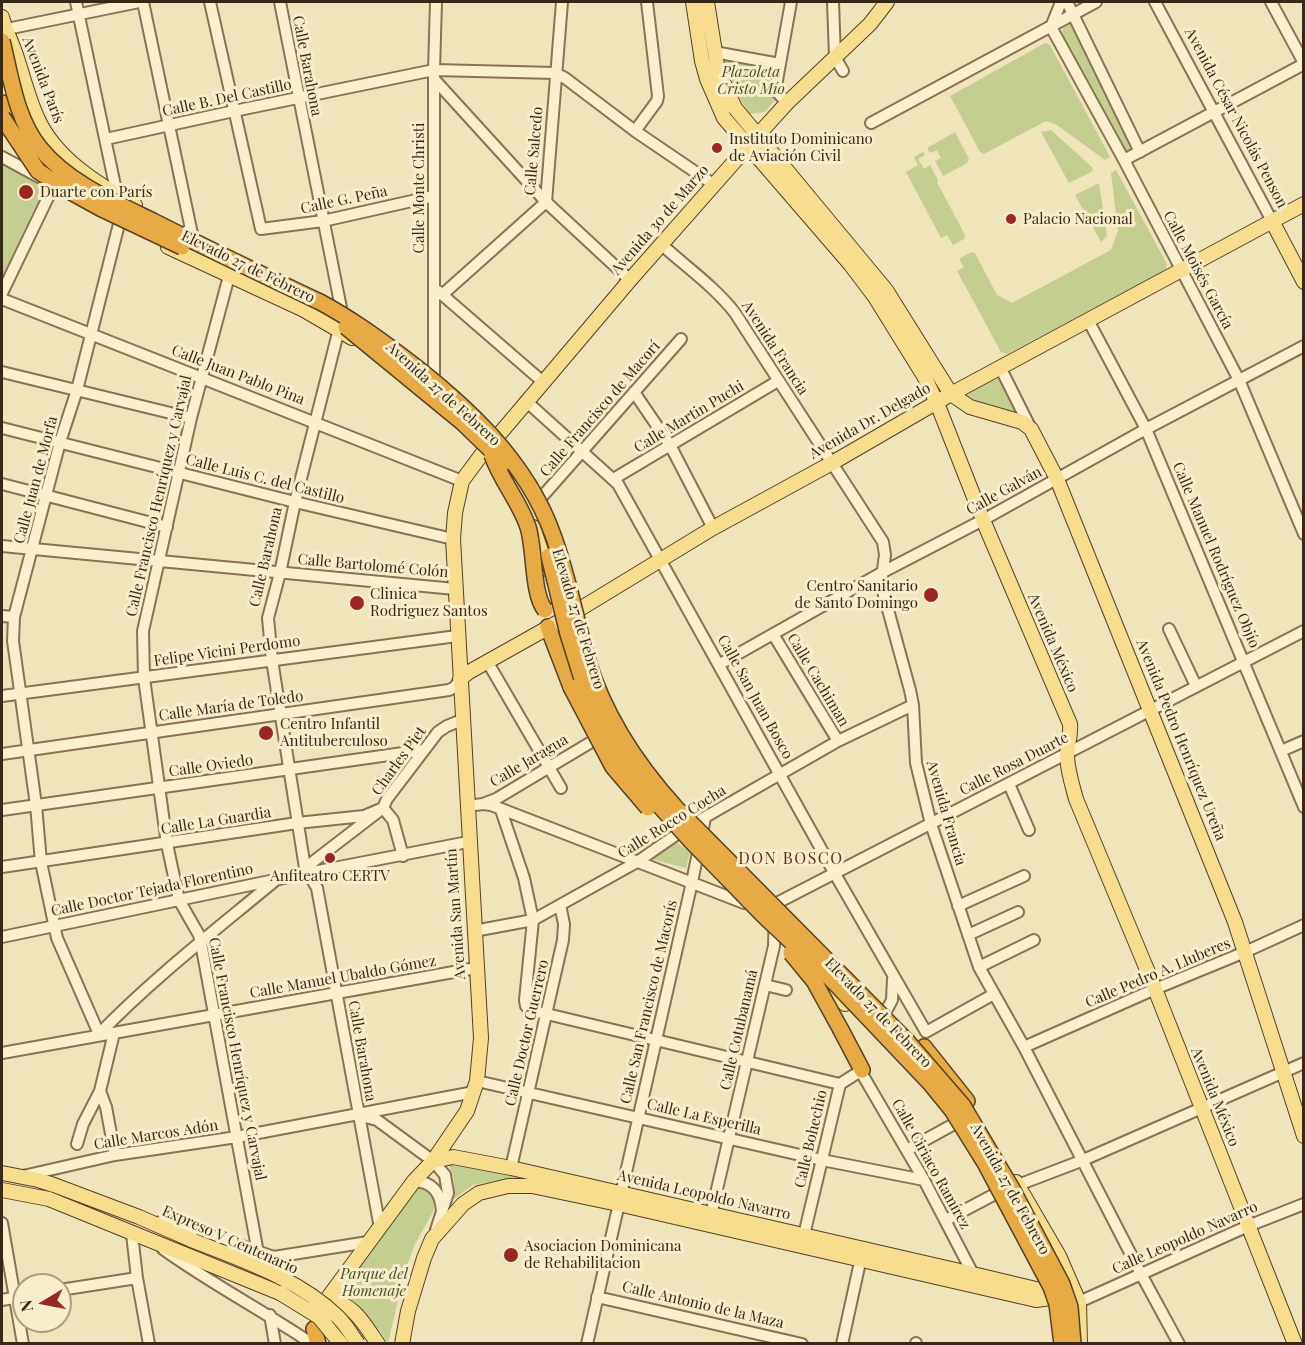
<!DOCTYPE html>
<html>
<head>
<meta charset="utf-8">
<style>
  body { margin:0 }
  #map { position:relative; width:1305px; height:1345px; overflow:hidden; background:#f0e4bb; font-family:"Playfair Display",serif }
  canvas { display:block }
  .frame { position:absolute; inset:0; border:3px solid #36291a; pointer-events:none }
  .north { position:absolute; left:12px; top:1273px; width:60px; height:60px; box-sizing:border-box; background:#f7edcb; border:2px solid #aa9f84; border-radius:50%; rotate:260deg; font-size:16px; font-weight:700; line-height:24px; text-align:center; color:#36291a }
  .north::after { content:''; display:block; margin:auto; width:21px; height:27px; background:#9a2821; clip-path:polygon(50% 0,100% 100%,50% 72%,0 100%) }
</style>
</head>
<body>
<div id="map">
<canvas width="1305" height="1345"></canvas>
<div class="frame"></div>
<div class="north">N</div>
</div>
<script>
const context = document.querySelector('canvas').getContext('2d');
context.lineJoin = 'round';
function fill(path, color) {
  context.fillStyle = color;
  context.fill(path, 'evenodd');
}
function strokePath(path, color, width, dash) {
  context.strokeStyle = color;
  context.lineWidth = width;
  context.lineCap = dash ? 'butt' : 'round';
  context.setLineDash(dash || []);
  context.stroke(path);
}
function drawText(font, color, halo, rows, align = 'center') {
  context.font = font + ' "Playfair Display",serif';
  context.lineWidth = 6;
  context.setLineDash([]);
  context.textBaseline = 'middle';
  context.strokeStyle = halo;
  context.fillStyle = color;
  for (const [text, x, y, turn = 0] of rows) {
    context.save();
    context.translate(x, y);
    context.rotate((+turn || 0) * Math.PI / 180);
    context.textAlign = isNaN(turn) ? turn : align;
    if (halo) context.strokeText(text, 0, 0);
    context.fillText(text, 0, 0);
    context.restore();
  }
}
const green = new Path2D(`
  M1071,24L1075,26L1136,148L1128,153L1125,152L1062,34L1063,28Z
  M1045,43L1050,45L1110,157L1105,160L1057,125L1046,121L984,154L980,152L950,96Z
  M724,56L774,63L767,90L775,100L765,112L750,114C737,96 727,78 724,56Z
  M1051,130L1092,167L1093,171L1069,183L1041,132Z
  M955,132L969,159L967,163L943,176L935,161L941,158L937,150L930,153L927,148Z
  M923,152L925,155L918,159L924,169L930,165L938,180L937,182L965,235L964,239L953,245L947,235L941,238L906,172L918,165L914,157Z
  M2,162L41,184L43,191L2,277Z
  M1116,170L1167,264L1166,270L1007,354L1001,352L957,271L964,267L959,259L971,252L975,253L997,295L1012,303L1111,250L1118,231L1111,173Z
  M1099,183L1107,236L1101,242L1075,195Z
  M999,369L1023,418L981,409L956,393Z
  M676,842L690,852L686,868L651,859L650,854Z
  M446,1161L510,1169L607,1198L510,1178L473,1185L452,1200C456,1185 455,1175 446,1161Z
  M421,1184L436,1197L433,1212L415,1244L404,1274L388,1343C371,1318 360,1307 335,1290L413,1186Z`);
const minor = new Path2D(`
  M76,2L117,195L119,224L77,390L60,442L14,617L13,641L36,805L41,862L57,938L99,1034C153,978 217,929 277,879
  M143,2L192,234
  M210,2L261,229L323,221L434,196
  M280,2L341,308L339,329L295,502L280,573L268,618L272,660L305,868L317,888L380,1228
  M833,2L835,57L843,71
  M1067,2L1140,152
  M1155,2L1272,221
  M1271,2L1304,63
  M1051,27L1124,160L1239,380L1304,534
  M1051,27L1061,2
  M2,30L139,2
  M714,52L780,64
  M434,79L546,202L630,280
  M787,103L778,93L776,86L791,2
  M871,123L1096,2
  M635,131L657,101L658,96L647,2
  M106,139L234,111L434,70L555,73L565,78L635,131L713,184
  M2,157L39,177
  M1124,160L1304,64
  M661,244C686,267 714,286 735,313L883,542L885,555L881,584L910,690L913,705L916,763L931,824L979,967L1024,1047L1141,1274L1179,1344
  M229,276L191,418L143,631L144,678L167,844L179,900L199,935L201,943L258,1253
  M438,291L543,382
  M2,293L53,187
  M442,295L546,202L562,2
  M2,299L462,481
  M1088,320L1146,429L1304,807
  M1000,367L1031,429
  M2,372L191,418
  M434,375V70L436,2
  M634,392L670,445L713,528
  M526,401L618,484L835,874L926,1032L994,994
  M2,428L295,502L453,539
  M615,478L778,381
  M2,484L167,527
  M541,498L681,339
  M2,546L455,589
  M2,616L14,617
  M1169,629L1196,686
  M773,634L838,741
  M487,661L561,788
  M720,664L881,573L983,520L1146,429L1304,346
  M2,696L457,636
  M1281,751L1304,741
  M2,754L449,690L455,687L460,679
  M1009,784L1029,830
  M483,804L491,805L744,903L751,901
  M467,806L483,804L496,799L603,735
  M383,808L393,820L403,856
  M2,810L424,750
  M501,810L524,878L533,920L525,1000L526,1006L530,1010L840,1084L862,1070
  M700,820L838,741L913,705
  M2,867L297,823L364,816L383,808
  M305,868L383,808L387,799L438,732L447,726L462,720
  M958,906L1024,876
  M474,931L533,920L637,862L686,828
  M968,935L1018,912
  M2,937L308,873L468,842
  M979,967L1034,940
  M765,985L786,990
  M884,1015L892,1000L893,979
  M114,1033L100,1091L106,1107L115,1155
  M1024,1047L1155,989L1245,952L1304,925
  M2,1053L476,968
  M858,1067L924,1180L973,1274
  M477,1081L822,1160L924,1180
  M361,1116L377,1120L433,1161L445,1175L448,1193L436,1230
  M77,1144L83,1124L100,1091
  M907,1150L954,1124
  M511,1168L563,940L564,924L560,905
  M23,1176L115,1155L237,1137L474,1092
  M414,1181C433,1182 441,1193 442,1212
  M710,1219L774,946L775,904L1304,631
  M946,1220L997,1193L1081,1161L1304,1063
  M160,1222L190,1228L274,1257L368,1242
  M2,1223L23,1344
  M132,1234L137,1278L149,1344
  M804,1235L840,1084
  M163,1249C210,1283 262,1310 311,1343
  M60,1290L137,1278
  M597,1297L802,1344
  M2,1300L24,1296
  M1079,1302L1248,1226L1304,1204
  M270,1315L275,1344
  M587,1344L692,882L705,818
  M842,1344L862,1253
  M916,1344V1343`);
const major = new Path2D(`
  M693,2L702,61L707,79L724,118L850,264L875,297L924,376L937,403L983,520L1070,724C1071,735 1068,743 1067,754C1067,769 1072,784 1076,799L1155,989L1295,1344
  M707,2L718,71L735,108L886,290L951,394L970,407L1022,422L1031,429L1057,479L1235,922L1304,1136
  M2,17C5,30 12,42 16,55C23,76 28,97 37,117C54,157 98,185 135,205
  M1272,221L1304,282
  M168,247L304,310L352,338
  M533,527L547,569
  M460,679L469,672L560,621L713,528L832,463L951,394L1304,204
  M812,971L845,1004
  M433,1161L453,1157L511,1168L973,1274L1036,1289L1051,1298
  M2,1173L38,1180L54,1185L139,1217L194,1241
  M1016,1182L1059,1256L1079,1302L1080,1344
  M2,1190L49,1199L280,1293
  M327,1299C354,1304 363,1322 378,1344
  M321,1316L327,1299L414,1181L433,1161L467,1111L477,1081L481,1038L453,539L455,513L462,481L485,450L497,437L630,280L757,136L787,103L870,24L887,2
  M402,1344L408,1311L424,1258L432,1239L463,1204L479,1193L508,1186H532L618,1204L1036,1300L1051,1298L1065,1300`);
const highway = new Path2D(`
  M2,103L4,111
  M548,627L571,687
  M841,1030L862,1070
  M924,1047L967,1101
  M314,1329L318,1344`);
const majorBridge = new Path2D(`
  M194,1241C244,1261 299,1279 338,1317C346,1325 352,1335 358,1344
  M280,1293L319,1317L341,1344`);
const highwayBridge = new Path2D(`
  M2,41C11,77 16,119 40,148C68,183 116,203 155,222C210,250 265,276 320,302C350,318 376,337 403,357C466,405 526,460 553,535C568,575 575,617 587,658C604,716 637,765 677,809L906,1040L963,1106L1011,1187L1062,1284L1070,1307L1073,1344
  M2,117L38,171L62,187L100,208L182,247
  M346,327L463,423L491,450L502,464
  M492,455C501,481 520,502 528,527C535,549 532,594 545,610
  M549,556L568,634L582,679L595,709L633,776L691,841L763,915L834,982L930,1083L952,1110L985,1163L1051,1287L1057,1304L1062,1344
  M571,687L613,767L648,808
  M791,953L814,981L841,1030`);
const markers = [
  [717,148,6,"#9a2821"],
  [26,192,8,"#9a2821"],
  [1011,219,6,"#9a2821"],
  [931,595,8,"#9a2821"],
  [357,603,8,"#9a2821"],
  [266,733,8,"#9a2821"],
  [330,858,6,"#9a2821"],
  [511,1255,8,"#9a2821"]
];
const streetNames = [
  ["Calle Barahona",307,66,79],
  ["Avenida París",43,80,69],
  ["Calle B. Del Castillo",227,98,-12],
  ["Avenida César Nicolás Penson",1236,118,62],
  ["Calle Salcedo",534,151,-85],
  ["Calle Monte Christi",419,188,-90],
  ["Calle G. Peña",344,200,-12],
  ["Avenida 30 de Marzo",660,220,-49],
  ["Elevado 27 de Febrero",248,267,26],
  ["Calle Moisés García",1198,270,62],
  ["Avenida Francia",775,348,57],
  ["Calle Juan Pablo Pina",238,375,21],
  ["Avenida 27 de Febrero",443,394,42],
  ["Calle Francisco de Macorí",600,409,-49],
  ["Calle Martin Puchi",689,417,-31],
  ["Avenida Dr. Delgado",870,421,-30],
  ["Calle Luis C. del Castillo",265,479,14],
  ["Calle Juan de Morfa",36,480,-75],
  ["Calle Galván",1004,491,-29],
  ["Calle Francisco Henríquez y Carvajal",159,496,-77],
  ["Calle Manuel Rodríguez Objío",1216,555,67],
  ["Calle Barahona",266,557,-77],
  ["Calle Bartolomé Colón",373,566,5],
  ["Elevado 27 de Febrero",578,619,73],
  ["Avenida México",1053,643,67],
  ["Felipe Vicini Perdomo",227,651,-8],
  ["Calle Cachiman",818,680,59],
  ["Calle San Juan Bosco",755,697,61],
  ["Calle María de Toledo",231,706,-8],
  ["Avenida Pedro Henríquez Ureña",1181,740,68],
  ["Charles Piet",399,761,-54],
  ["Calle Jaragua",529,761,-31],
  ["Calle Rosa Duarte",1014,764,-27],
  ["Calle Oviedo",211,766,-8],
  ["Avenida Francia",946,813,74],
  ["Calle La Guardia",216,821,-9],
  ["Calle Rocco Cocha",672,822,-32],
  ["Calle Doctor Tejada Florentino",152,890,-12],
  ["Avenida San Martín",456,914,-94],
  ["Calle Pedro A. Lluberes",1158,973,-23],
  ["Calle Manuel Ubaldo Gómez",343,977,-10],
  ["Calle San Francisco de Macorís",649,1002,-77],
  ["Elevado 27 de Febrero",878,1013,46],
  ["Calle Cotubanamá",739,1030,-77],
  ["Calle Doctor Guerrero",527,1033,-77],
  ["Calle Barahona",362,1051,80],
  ["Calle Francisco Henríquez y Carvajal",237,1059,79],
  ["Avenida México",1215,1097,68],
  ["Calle La Esperilla",704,1117,13],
  ["Calle Marcos Adón",156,1135,-9],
  ["Calle Bohechio",811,1139,-77],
  ["Calle Ciriaco Ramírez",931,1164,61],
  ["Avenida 27 de Febrero",1010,1189,61],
  ["Avenida Leopoldo Navarro",704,1195,13],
  ["Calle Leopoldo Navarro",1185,1238,-24],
  ["Expreso V Centenario",230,1240,24],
  ["Calle Antonio de la Maza",703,1305,13]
];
const parkNames = [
  ["Plazoleta",751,72],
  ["Cristo Mío",751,89],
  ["Parque del",374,1274],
  ["Homenaje",374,1291]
];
const poiNames = [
  ["Instituto Dominicano",729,139],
  ["de Aviación Civil",729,156],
  ["Duarte con París",40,192],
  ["Palacio Nacional",1023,219],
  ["Centro Sanitario",918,586,"right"],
  ["de Santo Domingo",918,603,"right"],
  ["Clinica",370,594],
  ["Rodriguez Santos",370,611],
  ["Centro Infantil",280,724],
  ["Antituberculoso",280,741],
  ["Anfiteatro CERTV",330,876,"center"],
  ["Asociacion Dominicana",524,1246],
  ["de Rehabilitacion",524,1263]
];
const neighbourhoodNames = [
  ["DON BOSCO",791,859]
];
fill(green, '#c3ce8f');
strokePath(minor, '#887354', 14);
strokePath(major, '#554129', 16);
strokePath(highway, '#554129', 18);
strokePath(minor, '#fbf0ce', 10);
strokePath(major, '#f7de8f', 14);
strokePath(highway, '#e7aa44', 15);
strokePath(majorBridge, '#554129', 16, []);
strokePath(highwayBridge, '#554129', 18, []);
strokePath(majorBridge, '#f7de8f', 14);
strokePath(highwayBridge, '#e7aa44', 15);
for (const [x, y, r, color] of markers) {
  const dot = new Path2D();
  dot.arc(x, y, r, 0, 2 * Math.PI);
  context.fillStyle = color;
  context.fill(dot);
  strokePath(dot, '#f7edcb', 2);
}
drawText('15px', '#36291a', '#f7edcb', streetNames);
drawText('italic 15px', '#43541f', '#f7edcb', parkNames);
drawText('15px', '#36291a', '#f7edcb', poiNames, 'left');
context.letterSpacing = '1.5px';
drawText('16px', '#652d17', '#f7edcb', neighbourhoodNames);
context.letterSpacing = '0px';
</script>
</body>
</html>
